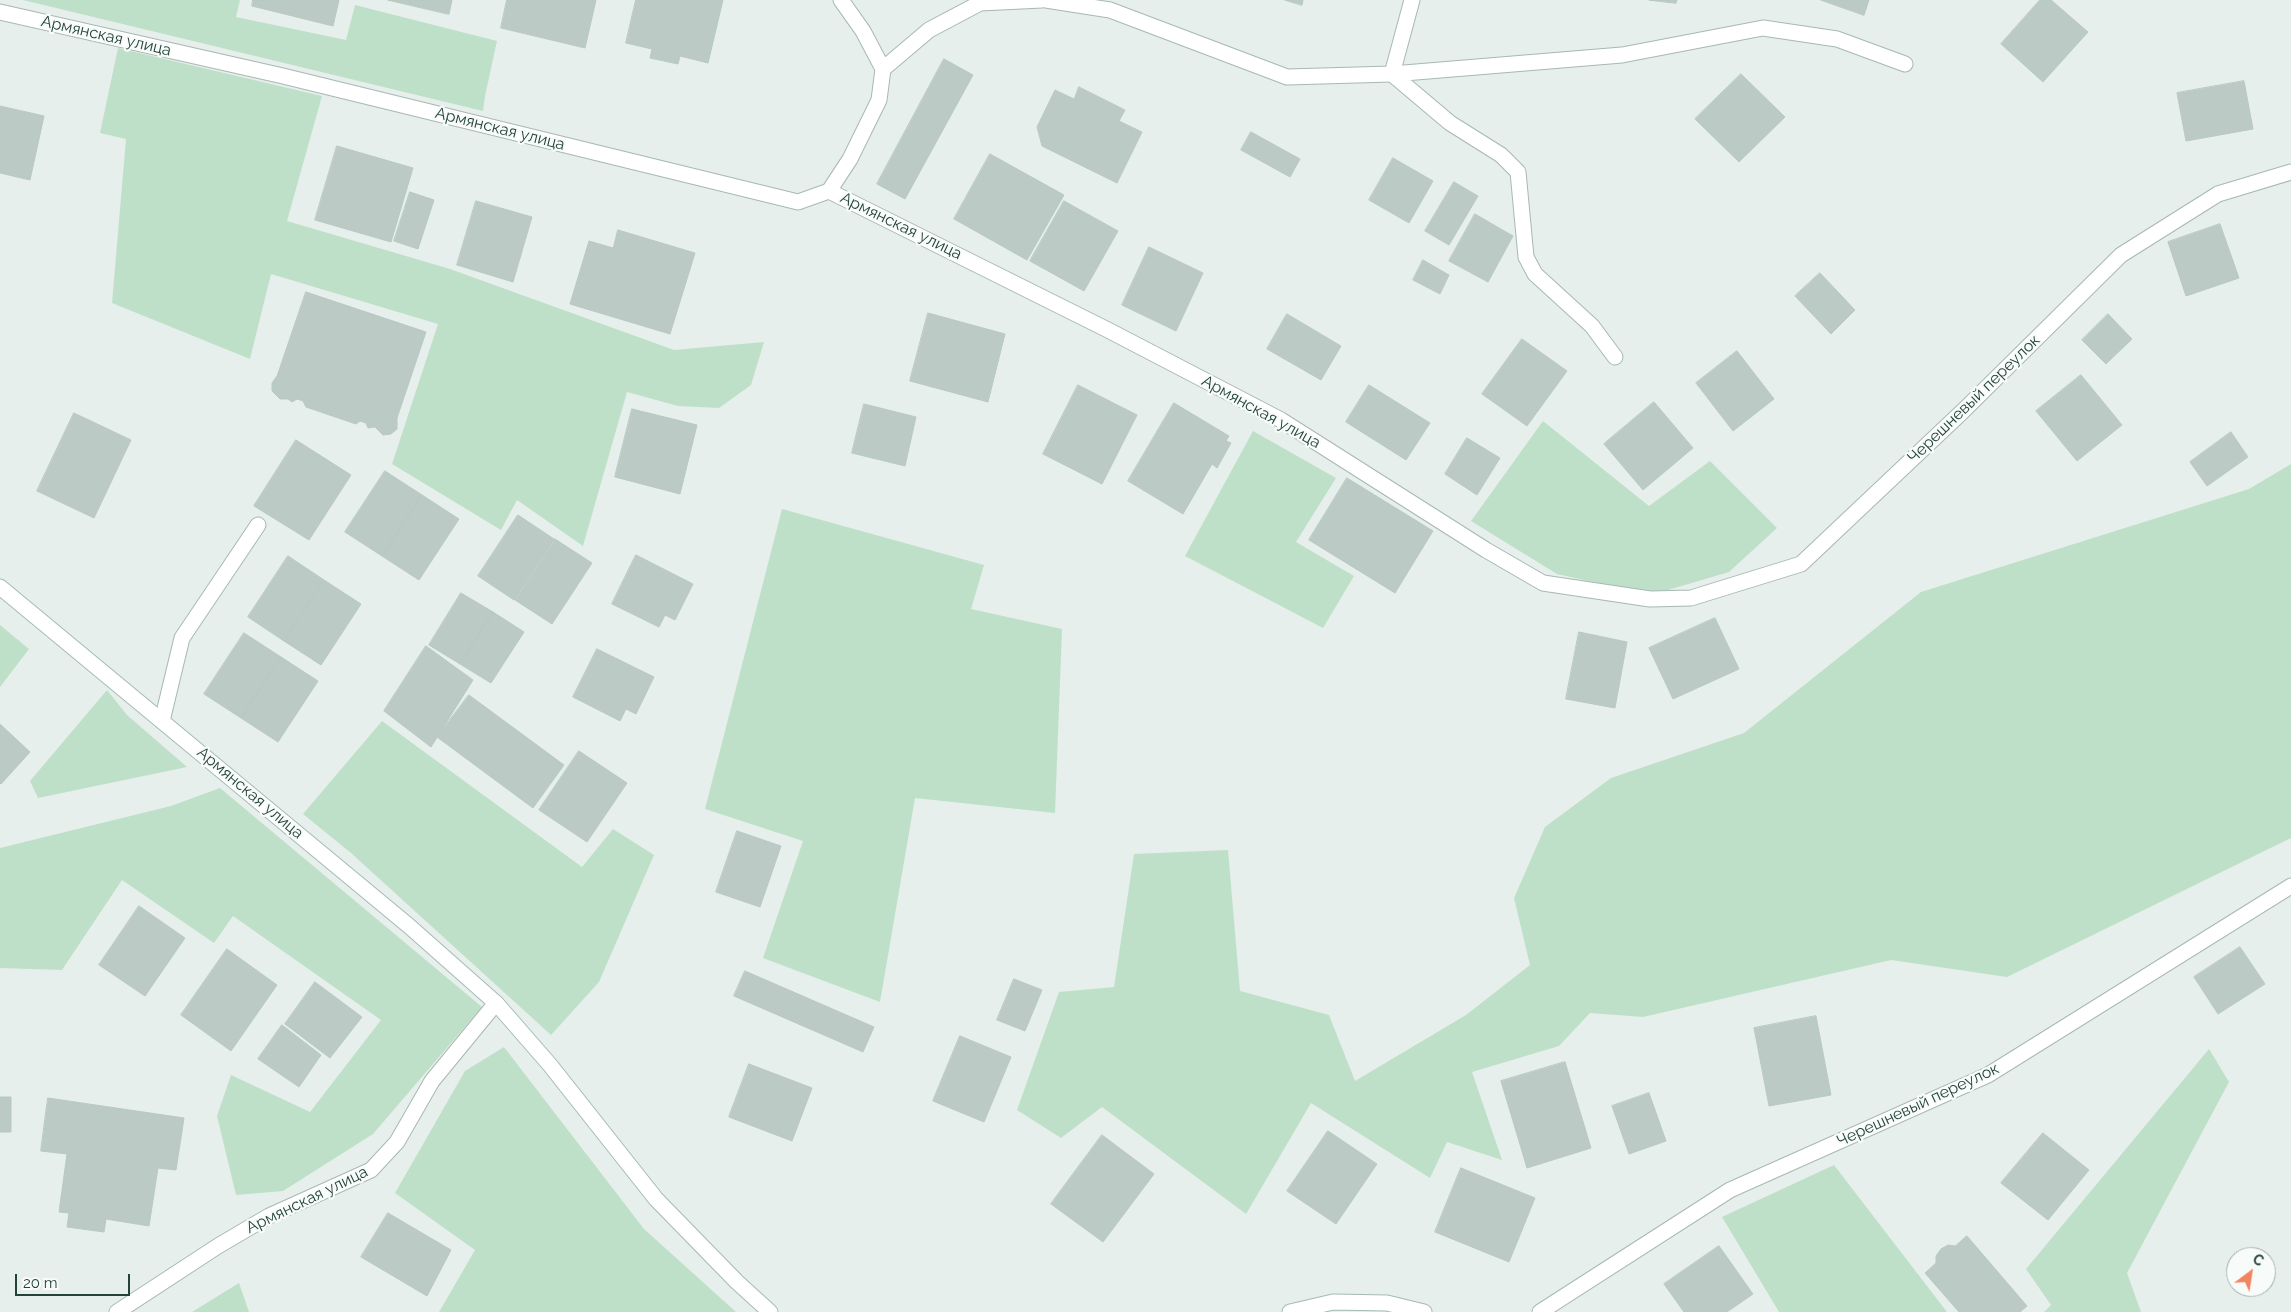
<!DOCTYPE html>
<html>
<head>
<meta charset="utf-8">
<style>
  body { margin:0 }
  #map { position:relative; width:2291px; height:1312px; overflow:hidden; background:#e6efeb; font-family:Raleway,sans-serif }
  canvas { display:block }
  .north { position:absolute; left:2226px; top:1247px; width:50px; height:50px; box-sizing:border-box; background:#f7fbf9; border:1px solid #a3b1ad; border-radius:50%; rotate:31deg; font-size:14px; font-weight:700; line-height:20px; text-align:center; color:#24423a }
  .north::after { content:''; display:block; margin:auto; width:18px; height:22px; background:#f4845f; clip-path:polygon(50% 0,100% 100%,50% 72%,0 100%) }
  .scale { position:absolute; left:15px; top:1274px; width:115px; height:22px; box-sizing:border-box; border:2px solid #24423a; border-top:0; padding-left:6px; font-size:15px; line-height:18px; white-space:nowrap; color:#24423a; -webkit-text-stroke:4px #f7fbf9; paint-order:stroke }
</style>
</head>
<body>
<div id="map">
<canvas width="2291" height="1312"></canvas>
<div class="north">С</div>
<div class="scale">20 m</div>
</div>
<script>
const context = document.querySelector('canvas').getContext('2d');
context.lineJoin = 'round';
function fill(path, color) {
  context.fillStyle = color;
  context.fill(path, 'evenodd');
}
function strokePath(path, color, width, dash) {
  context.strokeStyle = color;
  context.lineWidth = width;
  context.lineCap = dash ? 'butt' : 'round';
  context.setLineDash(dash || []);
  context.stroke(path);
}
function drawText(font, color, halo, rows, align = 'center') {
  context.font = font + ' Raleway,sans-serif';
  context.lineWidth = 4.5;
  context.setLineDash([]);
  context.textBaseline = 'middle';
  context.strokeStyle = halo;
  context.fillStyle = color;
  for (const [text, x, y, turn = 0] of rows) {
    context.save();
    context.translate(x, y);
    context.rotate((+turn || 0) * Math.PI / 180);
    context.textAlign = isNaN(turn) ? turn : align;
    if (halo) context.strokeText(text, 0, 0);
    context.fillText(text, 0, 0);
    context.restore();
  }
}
const green = new Path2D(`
  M23,0H240L236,17L346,40L355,5L497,41L485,96L483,111Z
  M118,48L322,96L287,221L450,269L674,350L764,342L751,385L719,408L678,406L627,392L583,546L517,500L501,530L392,464L438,324L271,274L250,359L112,303L126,139L100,133Z
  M1543,421L1649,506L1710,461L1777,528L1729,572L1651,595L1557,574L1471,521Z
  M1253,431L1336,478L1296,542L1354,576L1323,628L1185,556Z
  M2291,464V838L2007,977L1891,960L1643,1017L1590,1013L1559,1046L1472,1072L1502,1160L1447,1142L1430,1178L1311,1103L1246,1214L1102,1107L1061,1138L1017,1110L1059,992L1114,987L1134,854L1228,850L1240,991L1329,1015L1355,1081L1466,1015L1530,965L1514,898L1545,827L1611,778L1744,733L1921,592L2249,489Z
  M782,509L984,565L971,609L1062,629L1055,813L915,798L880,1002L763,958L803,841L705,809Z
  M0,625L29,649L0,687Z
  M107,690L127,715L187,767L38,798L30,781Z
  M382,721L582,867L613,829L654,855L599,982L551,1035L351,853L303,814Z
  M220,788L482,1007L373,1134L283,1191L236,1195L217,1116L231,1075L310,1112L381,1020L233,916L214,943L122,880L62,970L0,968V848L171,806Z
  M504,1047L644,1229L736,1312H439L475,1250L395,1193L465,1071Z
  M2209,1049L2229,1082L2127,1273L2141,1312H2044L2051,1305L2026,1269Z
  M1834,1165L1947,1312H1779L1722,1217Z
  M239,1283L249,1312H192Z`);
const building = new Path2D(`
  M253,0H339L333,26L252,6Z
  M388,0H452L449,14Z
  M507,0H596L585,48L501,28Z
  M636,0H723L708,63L680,56L678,64L650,58L652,49L626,43Z
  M1285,0H1303L1302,5Z
  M1649,0H1677L1676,3Z
  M1821,0H1869L1864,15Z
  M2040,0H2051L2088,32L2043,82L2001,44Z
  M944,59L973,75L905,199L877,184Z
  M1741,74L1785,117L1739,162L1695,119Z
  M2244,81L2253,129L2186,141L2177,93Z
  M1079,87L1125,110L1119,121L1142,132L1117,183L1042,146L1037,127L1055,90L1074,99Z
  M0,106L44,116L30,180L0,173Z
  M1251,132L1300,159L1290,177L1241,150Z
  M337,146L413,168L391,242L315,220Z
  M990,154L1064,195L1027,260L954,219Z
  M1393,158L1433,181L1409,223L1369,200Z
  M1454,182L1478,196L1449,245L1425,231Z
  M410,192L434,200L418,249L394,241Z
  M476,201L532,217L513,282L457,265Z
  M1064,201L1118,231L1084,291L1030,261Z
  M1475,214L1513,236L1488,282L1449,261Z
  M2220,224L2239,278L2186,296L2168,242Z
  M618,230L695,253L670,334L570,304L589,241L613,248Z
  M1149,247L1203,273L1176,331L1122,305Z
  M1423,260L1449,275L1440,294L1413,280Z
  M1820,273L1855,310L1831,334L1795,296Z
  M306,292L426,332L397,418V429L391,434L383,435L375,427L368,428L366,423L360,421L356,424L306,407L303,401L297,399L292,402L288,399H280L272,391V383L277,376Z
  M928,313L1005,334L988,402L910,381Z
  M1287,314L1341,346L1321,380L1267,349Z
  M2108,314L2132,339L2106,364L2082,340Z
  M1522,339L1567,371L1527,426L1482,394Z
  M1737,351L1774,399L1733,431L1696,383Z
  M2081,375L2122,425L2077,461L2036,411Z
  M1078,385L1137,415L1102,484L1043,454Z
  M1369,385L1430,423L1406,460L1346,422Z
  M1654,402L1693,448L1643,490L1604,444Z
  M1174,403L1229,436L1226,441L1231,443L1217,468L1212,464L1183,514L1128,481Z
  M864,404L916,417L905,466L852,453Z
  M632,409L697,425L680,494L615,477Z
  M74,413L131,440L94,518L37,491Z
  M2231,432L2248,457L2207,486L2190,462Z
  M1467,438L1500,458L1477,495L1445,474Z
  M296,440L351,475L309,540L254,506Z
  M385,471L422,495L382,556L345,532Z
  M1347,478L1433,531L1395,593L1309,540Z
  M422,495L459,519L419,580L382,556Z
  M518,515L554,539L514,600L478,576Z
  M555,539L592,563L552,624L515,600Z
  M636,555L693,584L675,620L665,615L659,627L612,604Z
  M288,556L324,580L284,641L248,617Z
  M324,580L361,604L321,665L284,641Z
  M461,593L493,612L460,664L429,645Z
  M493,612L524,632L491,683L460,664Z
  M1715,618L1739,669L1673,699L1649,648Z
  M1579,632L1627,642L1615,708L1566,699Z
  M244,633L281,657L241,718L204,694Z
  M426,646L473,680L431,747L384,711Z
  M597,649L654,677L636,714L626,709L620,721L573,697Z
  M281,657L318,681L278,742L241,718Z
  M469,695L564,765L533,808L437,737Z
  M0,724L30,752L1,784L0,783Z
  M579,751L627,783L587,842L539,810Z
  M737,831L781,846L760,907L716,892Z
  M139,906L185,938L145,996L99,965Z
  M2240,947L2265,984L2218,1014L2194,977Z
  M227,949L277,985L231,1051L181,1015Z
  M745,971L874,1027L863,1052L734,996Z
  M1014,979L1042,990L1025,1031L997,1020Z
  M315,982L362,1017L330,1058L285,1024Z
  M1816,1016L1831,1095L1769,1106L1754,1028Z
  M282,1025L321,1055L299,1087L258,1059Z
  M960,1036L1011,1057L984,1122L933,1101Z
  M1565,1062L1591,1148L1527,1168L1501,1081Z
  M749,1064L812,1088L792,1141L729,1117Z
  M1649,1093L1666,1141L1629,1154L1612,1106Z
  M0,1097H11V1132H0Z
  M48,1098L184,1118L176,1170L158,1168L149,1226L106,1219L104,1232L67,1227L69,1213L59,1212L67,1154L41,1151Z
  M1328,1131L1377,1164L1336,1224L1287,1191Z
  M2043,1133L2089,1170L2048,1220L2001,1183Z
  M1102,1135L1154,1174L1103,1242L1051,1204Z
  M1461,1168L1535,1198L1509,1262L1435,1232Z
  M388,1213L451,1250L427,1296L361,1257Z
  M1967,1236L2027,1306L2020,1312H1959L1925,1273L1936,1263V1256L1941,1249L1948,1245L1955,1246Z
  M1719,1246L1753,1294L1727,1312H1684L1664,1284Z`);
const lane = new Path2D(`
  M1392,74L1622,55L1763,28L1837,39L1905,64
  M1392,74L1450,123L1501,155L1518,172L1526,257L1535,274L1592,326L1615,357
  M162,721L182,638L258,525`);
const street = new Path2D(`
  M841,0L863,31L883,69
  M1046,0L1110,10L1287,77L1392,74L1412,0
  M0,12L283,76L798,202L829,191L1108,330L1281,420L1486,550L1543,583L1650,599L1691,598L1801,564L1963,411L2121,255L2218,194L2291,172
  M829,191L850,159L879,100L883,69L929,30L980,3L1042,0
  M117,1312L218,1246L269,1216L371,1170L397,1142L432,1081L496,1003
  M1540,1312L1730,1190L1988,1075L2291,886`);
const secondary = new Path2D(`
  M0,587L409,926L496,1003L550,1065L656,1199L737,1282L770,1312
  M1290,1312L1333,1302L1387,1303L1424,1312`);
const streetNames = [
  ["Армянская улица",106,36,13],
  ["Армянская улица",500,129,14],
  ["Армянская улица",901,226,26],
  ["Черешневый переулок",1974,399,-44],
  ["Армянская улица",1261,412,29],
  ["Армянская улица",250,793,40],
  ["Черешневый переулок",1918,1105,-25],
  ["Армянская улица",307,1200,-26]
];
fill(green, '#bfe0c8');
fill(building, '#bbcac4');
strokePath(building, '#b8c9c2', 1);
strokePath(lane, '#a8b8b2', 17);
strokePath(street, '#a8b8b2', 17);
strokePath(secondary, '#a4bbb3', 17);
strokePath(lane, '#fff', 15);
strokePath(street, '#fff', 15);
strokePath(secondary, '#fff', 15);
drawText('16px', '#24423a', '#f7fbf9', streetNames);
</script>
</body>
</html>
